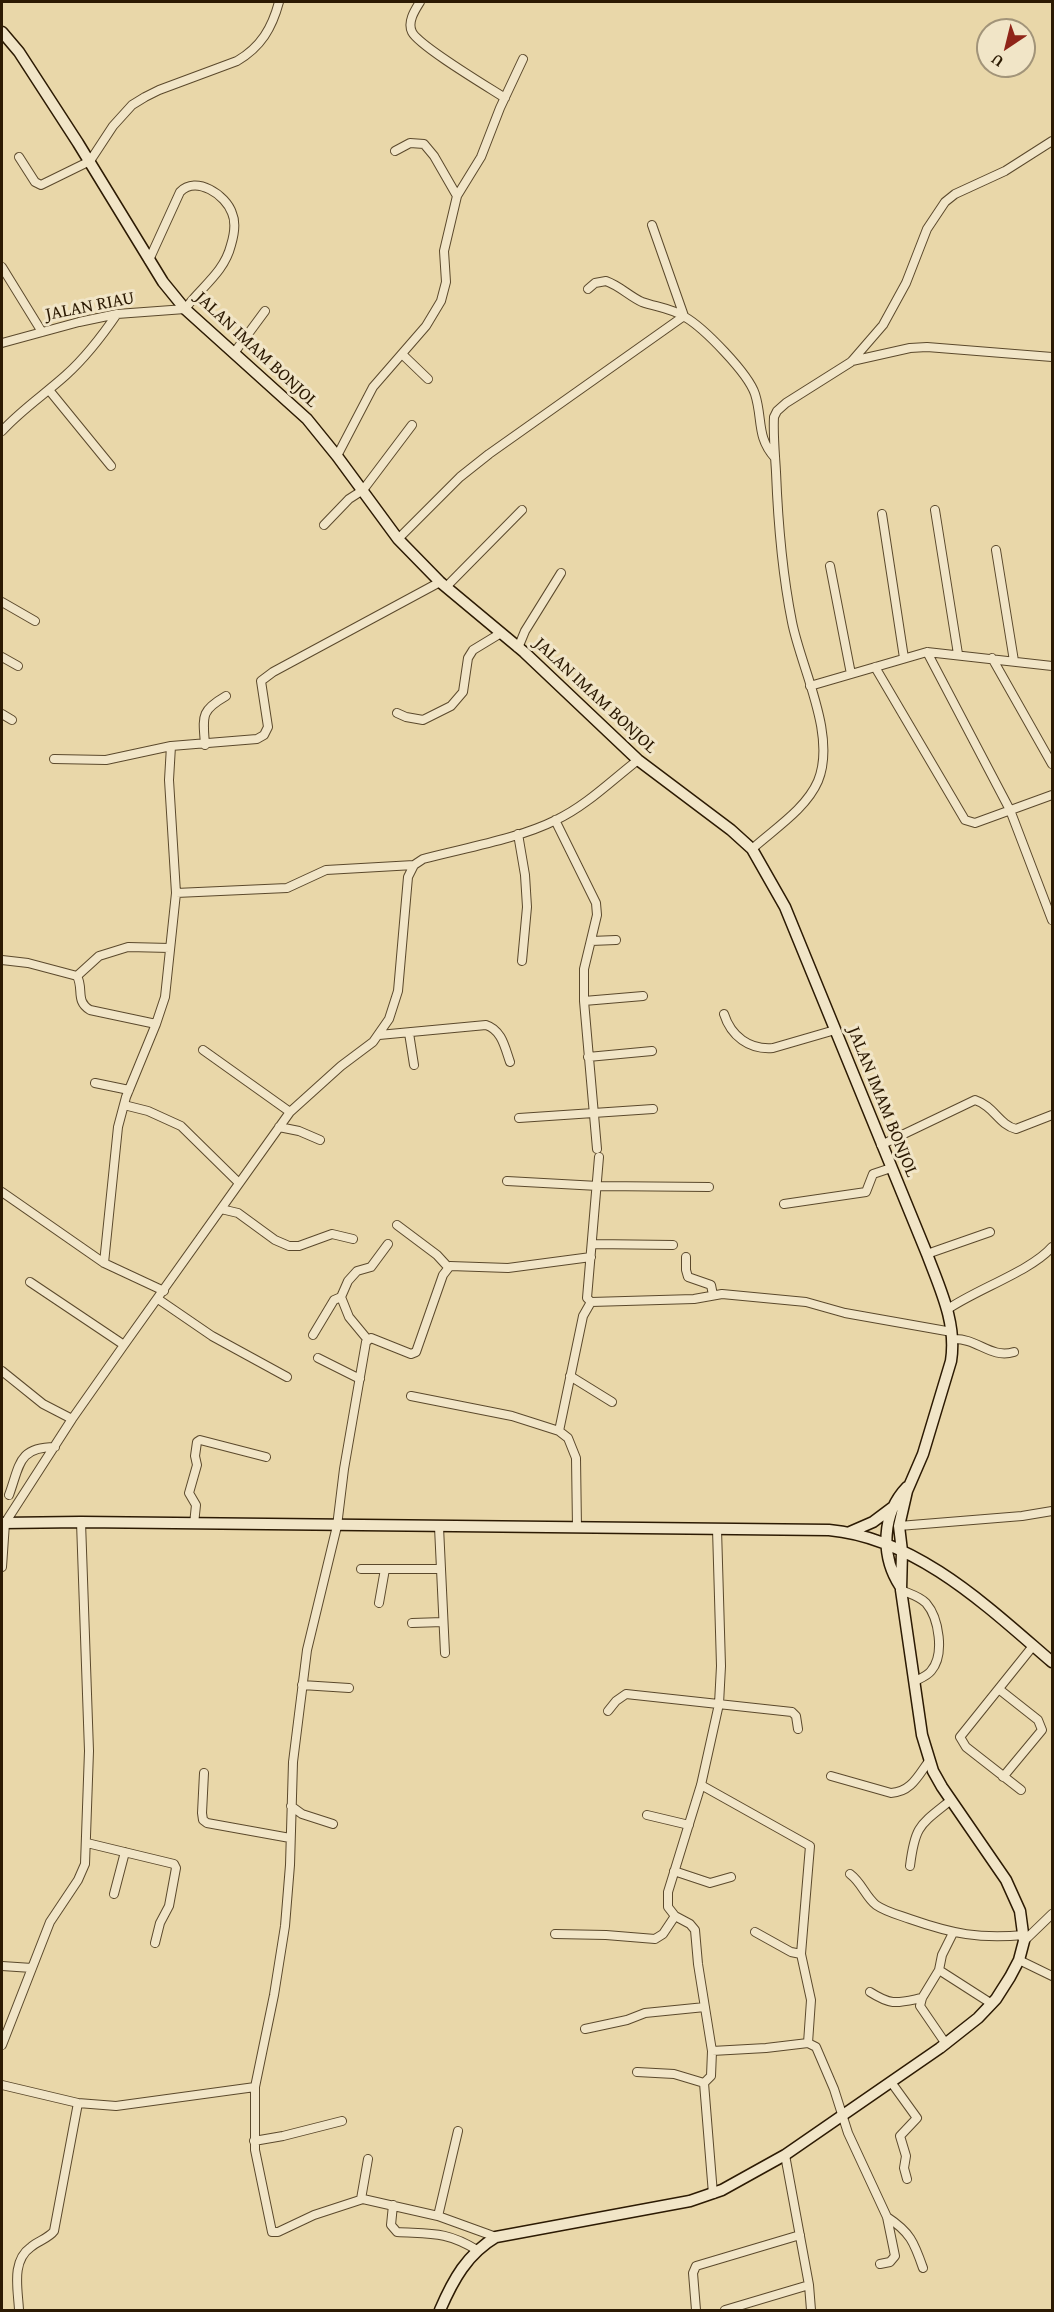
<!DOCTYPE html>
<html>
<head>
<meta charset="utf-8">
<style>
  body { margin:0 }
  #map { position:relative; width:1054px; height:2312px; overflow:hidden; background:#e9d7a9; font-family:"Gentium Book Plus",serif }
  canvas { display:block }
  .frame { position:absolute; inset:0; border:3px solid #2c1a03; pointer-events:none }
  .north { position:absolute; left:976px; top:18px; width:60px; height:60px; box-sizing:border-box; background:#f1e5c7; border:2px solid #a29479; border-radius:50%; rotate:215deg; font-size:16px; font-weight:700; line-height:24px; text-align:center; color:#2c1a03 }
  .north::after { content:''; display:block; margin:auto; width:21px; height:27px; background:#8f2418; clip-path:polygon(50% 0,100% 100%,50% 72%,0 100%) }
</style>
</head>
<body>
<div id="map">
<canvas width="1054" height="2312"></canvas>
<div class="frame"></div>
<div class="north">U</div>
</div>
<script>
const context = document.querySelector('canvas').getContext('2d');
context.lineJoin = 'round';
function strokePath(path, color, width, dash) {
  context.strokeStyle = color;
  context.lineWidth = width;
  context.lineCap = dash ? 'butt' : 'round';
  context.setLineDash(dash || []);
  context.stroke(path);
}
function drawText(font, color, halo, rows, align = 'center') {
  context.font = font + ' "Gentium Book Plus",serif';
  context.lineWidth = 6;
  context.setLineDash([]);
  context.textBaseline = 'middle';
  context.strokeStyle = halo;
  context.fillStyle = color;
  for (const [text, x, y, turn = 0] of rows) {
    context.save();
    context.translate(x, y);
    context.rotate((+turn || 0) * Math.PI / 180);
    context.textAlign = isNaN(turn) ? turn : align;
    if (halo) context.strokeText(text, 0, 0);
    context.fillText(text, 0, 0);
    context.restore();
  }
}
const minor = new Path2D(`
  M420,2C415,10 407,22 412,32C419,46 488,87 505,98
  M395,151L410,143L424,144L434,156L457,196
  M19,157L35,182L41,185L90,161L113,126L132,105L145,97L159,90L237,61C261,47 272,28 279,2
  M2,267L42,332
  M588,289L595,283L606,281C620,286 629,296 642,302C656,307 671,308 685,317C704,328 748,373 755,394C763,419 756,437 775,458
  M2,343L79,322L117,314L185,309C201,287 224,273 231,245C234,235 236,222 232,213C226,195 196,175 180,192L149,260
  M234,353L265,311
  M403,355L428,379
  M852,361L910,348L927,347L1052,357
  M49,390L111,466
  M2,431C21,410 45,394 66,375C86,357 102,336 117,314
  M337,456L373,387L426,326L441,301L446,282L444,251L457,196L481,157L500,108L523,59
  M935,510L958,654
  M882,514L904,658
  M324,525L349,499L363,490L412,425
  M398,539L460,477L489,454L684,316L652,225
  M996,550L1014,661
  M830,566L851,674
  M446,587L522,510
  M2,602L35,621
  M518,648L525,631L561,573
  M927,652L1010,810L1052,920
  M2,657L18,666
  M992,658L1052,764
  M875,667L965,820L975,823L1052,795
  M810,686L927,652L1052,666
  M397,713L406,717L423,720L451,706L463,692L468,658L473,650L501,633
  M2,714L12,720
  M205,745C203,716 200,711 226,696
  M54,759L106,760L171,746
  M555,820L596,903L597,915L584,969V1001L597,1149
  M518,834L525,875L527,907L522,961
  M752,849C774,829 806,809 818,781C837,735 801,668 792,622C782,572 778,523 776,472C775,454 773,435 774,417L777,411L786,403L851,362L883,325L906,283L927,229L945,202L955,194L1005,171L1052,141
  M176,893L287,888L326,870L414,865
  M591,941L616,940
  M2,960L28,963L77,976
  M77,976C84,989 75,1001 90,1010L156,1024
  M77,976L99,956L128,947L170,948
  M584,1001L643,996
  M724,1014C731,1036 749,1050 773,1048L835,1030
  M409,1033L414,1065
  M379,1035L486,1025C502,1030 505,1048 510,1062
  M203,1050L290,1112
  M588,1057L652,1051
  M95,1083L129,1090
  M124,1105L148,1111L181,1126L239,1183
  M519,1118L653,1109
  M279,1127L299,1131L320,1140
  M881,1145L975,1100C994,1106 999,1125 1016,1129L1052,1115
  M599,1157L587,1298L591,1302L694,1299L722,1294L806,1302L845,1313L952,1332
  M507,1181L598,1186L709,1187
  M2,1192L104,1263L164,1291
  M784,1204L866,1192L873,1174L891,1168
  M221,1209L238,1213L275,1240L289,1246H299L332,1234L353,1239
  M397,1225L437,1255L448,1267
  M593,1244L673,1245
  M927,1254L990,1232
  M686,1257V1270L688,1277L711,1285L713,1295
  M104,1263L118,1127L126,1097L156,1024L165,997L176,893L169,780L171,746L257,739L264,735L268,727L261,681L273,672L440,582
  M30,1282L124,1345
  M158,1299L212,1336L287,1377
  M948,1309C977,1289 1031,1271 1052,1247
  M313,1335L334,1300L341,1297
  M953,1339C978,1338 990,1359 1014,1352
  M368,1340L349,1317L341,1297L348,1281L357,1271L371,1267L388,1244
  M318,1358L360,1379
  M2,1371L43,1404L72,1419
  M570,1376L612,1402
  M411,1396L512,1416L559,1431L568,1438L576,1458L577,1528
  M559,1431L583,1316L591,1302
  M9,1495C20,1465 18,1447 55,1447
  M194,1524L196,1505L189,1493L197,1465L195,1456L197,1442L200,1440L266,1457
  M899,1526L1022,1516L1052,1511
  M439,1527L445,1653
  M717,1529L721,1666L719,1704L701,1785L668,1892V1907L675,1916L690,1924L695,1930L698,1964L712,2051L766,2048L808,2043L816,2047L834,2089L848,2133L887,2217L895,2256L890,2262L880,2264
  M2,1567L5,1523L72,1419L124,1345L290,1112L341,1066L373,1042L389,1019L398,991L408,877L414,865L423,859C464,848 518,839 556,820C586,806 612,780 638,760
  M361,1569H439
  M901,1590C910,1594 919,1596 926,1603C939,1618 945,1655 931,1671C927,1676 921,1678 915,1681
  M379,1603L385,1569
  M412,1623L443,1622
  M302,1685L349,1688
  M1000,1690L1038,1720L1042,1730L1003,1777
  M608,1711L616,1701L626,1694L792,1712L796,1716L798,1729
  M204,1773L202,1813L203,1820L207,1823L290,1838
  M831,1776L891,1793C911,1792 918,1776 929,1761
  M701,1785L810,1846L801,1954L811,2000L808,2043
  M1021,1790L966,1747L960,1737L1033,1646
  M291,1806L302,1814L333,1824
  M647,1815L689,1825
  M87,1843L174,1864L176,1868L169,1906L160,1923L155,1943
  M910,1866C915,1825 920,1825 951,1800
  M674,1871L710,1883L731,1877
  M850,1874C862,1883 865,1896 876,1905C886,1912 899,1915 910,1919C953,1934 979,1939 1024,1935
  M114,1894L125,1852
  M755,1932L791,1952L801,1954
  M555,1934L606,1935L655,1939L663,1934L675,1916
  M1024,1941L1052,1914
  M1019,1960L1052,1976
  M2,1966L32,1968
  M939,1970L992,2004
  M870,1992C892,2006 897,2003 922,1998
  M585,2029L627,2020L645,2013L705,2007
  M946,2044L920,2006L922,1998L939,1970L942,1955L953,1933
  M2,2045L50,1922L78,1880L85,1864L89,1751L81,1522
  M637,2072L674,2074L704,2083L711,2076L712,2051
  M891,2082L917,2118L900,2136L906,2156L904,2168L907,2179
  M704,2083L713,2194
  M2,2085L78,2103L116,2106L255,2087
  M254,2141L283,2136L342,2121
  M361,2199L368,2159
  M393,2205L391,2225L397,2232C431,2234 446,2231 477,2250
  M438,2216L458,2131
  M887,2217C910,2232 914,2242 923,2268
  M496,2237L438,2216L363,2199L314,2215L278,2232H272L255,2150V2087L274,1995L285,1926L290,1865L293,1762L307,1650L337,1526L344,1469L366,1342L371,1338L411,1354L416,1352L443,1275L450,1266L508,1268L591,1257
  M809,2285L811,2310
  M19,2310C18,2289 11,2261 31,2247C38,2241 49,2238 54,2231L78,2103
  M696,2310L693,2273L696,2266L800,2235
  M725,2310L809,2285L785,2155`);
const secondary = new Path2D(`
  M2,32L19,52L78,143L163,282L185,309L307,419L337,456L398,539L440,582L524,652L638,760L731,830L752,849L785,907L927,1254C940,1289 957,1323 951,1361L923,1454L907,1491L899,1526L902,1551L901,1590L922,1735L933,1771L942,1787L1006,1880L1020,1911L1024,1941L1019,1960L1010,1977L996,1999L978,2018L940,2048L785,2155L722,2190L690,2201L496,2237C467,2254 453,2280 440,2310
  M2,1523L81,1522L829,1530C917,1538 989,1608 1052,1662
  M850,1532L873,1522L893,1507
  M900,1586C880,1555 882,1513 907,1487`);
const streetNames = [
  ["JALAN RIAU",90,307,-11],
  ["JALAN IMAM BONJOL",256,350,43],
  ["JALAN IMAM BONJOL",595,696,43],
  ["JALAN IMAM BONJOL",882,1102,68]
];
strokePath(minor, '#5b492c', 10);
strokePath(secondary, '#2c1a03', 13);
strokePath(minor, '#f1e5c7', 8);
strokePath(secondary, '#f1e5c7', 10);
drawText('18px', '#2c1a03', '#f1e5c7', streetNames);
</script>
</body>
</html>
